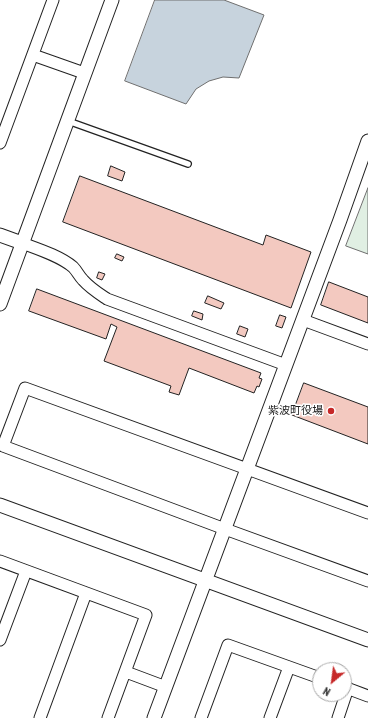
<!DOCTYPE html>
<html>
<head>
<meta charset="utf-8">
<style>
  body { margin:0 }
  #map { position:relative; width:368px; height:718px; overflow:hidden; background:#fff; font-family:"PT Sans Narrow",sans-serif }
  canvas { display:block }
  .north { position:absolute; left:312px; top:662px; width:40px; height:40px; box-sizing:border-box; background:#fff; border:1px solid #a7a7a7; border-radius:50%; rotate:209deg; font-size:11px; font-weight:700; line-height:16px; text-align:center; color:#222 }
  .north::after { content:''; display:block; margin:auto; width:14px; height:18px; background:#c62828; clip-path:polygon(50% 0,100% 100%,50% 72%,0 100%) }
</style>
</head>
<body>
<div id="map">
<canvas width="368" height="718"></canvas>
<div class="north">N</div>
</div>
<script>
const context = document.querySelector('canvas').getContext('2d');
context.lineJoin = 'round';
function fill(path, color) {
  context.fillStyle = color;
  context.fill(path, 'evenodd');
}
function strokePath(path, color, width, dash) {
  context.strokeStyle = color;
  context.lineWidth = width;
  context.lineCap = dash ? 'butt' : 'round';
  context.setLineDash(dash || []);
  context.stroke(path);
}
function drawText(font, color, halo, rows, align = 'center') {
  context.font = font + ' "PT Sans Narrow","Noto Sans JP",sans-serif';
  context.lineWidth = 3;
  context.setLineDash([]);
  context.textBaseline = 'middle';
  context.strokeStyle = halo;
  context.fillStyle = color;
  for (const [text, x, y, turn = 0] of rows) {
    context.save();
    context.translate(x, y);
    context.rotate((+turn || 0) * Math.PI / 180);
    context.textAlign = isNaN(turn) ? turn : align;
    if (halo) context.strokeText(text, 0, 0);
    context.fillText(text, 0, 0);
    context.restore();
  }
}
const green = new Path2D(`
  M368,188V254L346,246Z`);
const water = new Path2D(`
  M155,0H224L264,15L239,78L223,77L209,81L196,89L186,104L125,81Z`);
const building = new Path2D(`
  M111,166L125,172L122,181L108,176Z
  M80,176L263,245L266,235L311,252L291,308L63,222Z
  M117,254L124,257L122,261L115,258Z
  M99,272L105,274L102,280L97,278Z
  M329,282L368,297V323L321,305Z
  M37,289L261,373L259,378L262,379L259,387L257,386L254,393L189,368L179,395L169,392L171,386L104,361L117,327L111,324L106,339L29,311Z
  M208,296L224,303L221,309L205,303Z
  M194,311L203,314L202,320L192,316Z
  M280,315L286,317L282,328L276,326Z
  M240,326L248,329L245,337L237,334Z
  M304,383L368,407V444L292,415Z`);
const service = new Path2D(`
  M68,121L188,164`);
const minor = new Path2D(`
  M33,55L84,73
  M0,143L53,0
  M22,243C38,249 60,256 73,267C77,271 79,276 83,280C90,288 98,293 107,299L286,365
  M303,320L368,344
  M368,513L25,388L3,446L225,529L368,581
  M0,561L146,615L108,718
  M0,640L26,571
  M126,672L166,687
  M344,687L368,696
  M40,718L86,593
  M201,718L228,645L320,678
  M270,718L289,667
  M338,718L348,688`);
const tertiary = new Path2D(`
  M0,235L22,243
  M0,304L112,0
  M0,505L368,640
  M154,718L340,220L368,141`);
const markers = [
  [331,411,4,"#c62828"]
];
const poiNames = [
  ["紫波町役場",323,411]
];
fill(green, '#e0efe3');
strokePath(green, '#6f6f6f', 1);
fill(water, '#c7d3dd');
strokePath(water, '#6f6f6f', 1);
fill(building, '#f3c9c0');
strokePath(building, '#222', 1);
strokePath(service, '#222', 8);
strokePath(minor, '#222', 13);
strokePath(tertiary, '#222', 15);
strokePath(service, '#fff', 5.5);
strokePath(minor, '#fff', 11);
strokePath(tertiary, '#fff', 13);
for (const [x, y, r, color] of markers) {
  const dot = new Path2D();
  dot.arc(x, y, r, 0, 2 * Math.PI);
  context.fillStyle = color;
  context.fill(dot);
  strokePath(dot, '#fff', 1.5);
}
drawText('11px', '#222', '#fff', poiNames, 'right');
</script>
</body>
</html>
